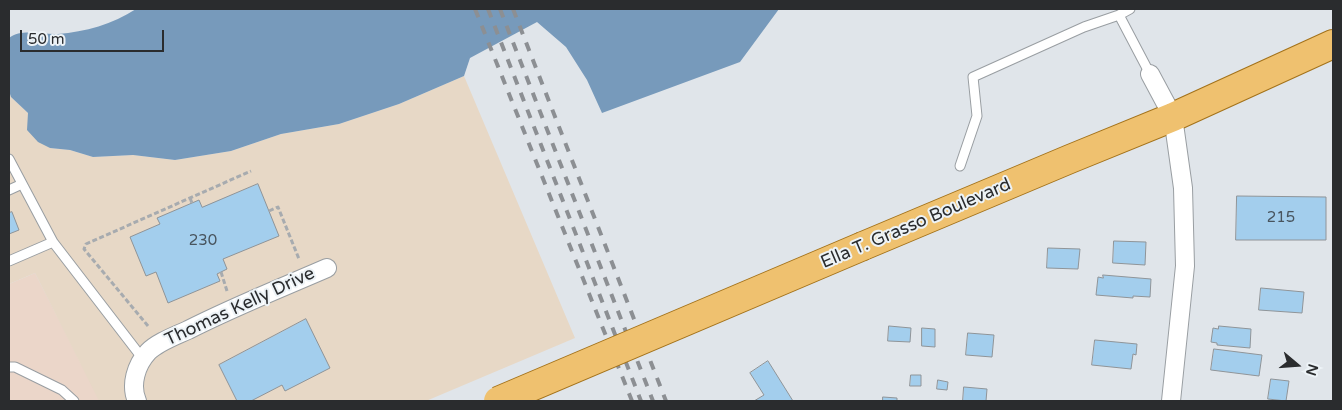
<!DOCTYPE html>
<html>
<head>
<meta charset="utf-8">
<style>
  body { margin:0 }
  #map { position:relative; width:1342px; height:410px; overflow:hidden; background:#e0e5ea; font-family:"Varela Round",sans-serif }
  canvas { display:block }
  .frame { position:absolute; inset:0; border:10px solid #2a2c2e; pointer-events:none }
  .north { position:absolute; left:1272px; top:340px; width:50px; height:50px; -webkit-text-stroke:4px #edf3f7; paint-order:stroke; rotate:108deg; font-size:14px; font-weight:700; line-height:20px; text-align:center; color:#2a2c2e }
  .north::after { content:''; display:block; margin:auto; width:18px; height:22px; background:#2a2c2e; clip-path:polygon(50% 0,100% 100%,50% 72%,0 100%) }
  .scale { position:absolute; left:20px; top:30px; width:144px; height:22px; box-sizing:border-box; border:2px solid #2a2c2e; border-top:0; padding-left:6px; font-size:15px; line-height:18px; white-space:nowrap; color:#2a2c2e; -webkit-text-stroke:4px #edf3f7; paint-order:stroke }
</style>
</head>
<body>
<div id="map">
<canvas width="1342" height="410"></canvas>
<div class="frame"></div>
<div class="north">N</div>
<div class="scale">50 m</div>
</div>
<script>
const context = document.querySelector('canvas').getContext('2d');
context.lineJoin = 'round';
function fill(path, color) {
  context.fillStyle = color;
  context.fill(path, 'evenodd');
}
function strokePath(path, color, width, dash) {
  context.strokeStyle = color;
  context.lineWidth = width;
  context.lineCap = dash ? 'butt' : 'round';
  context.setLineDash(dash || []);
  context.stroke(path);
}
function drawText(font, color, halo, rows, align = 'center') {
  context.font = font + ' "Varela Round",sans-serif';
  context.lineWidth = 4;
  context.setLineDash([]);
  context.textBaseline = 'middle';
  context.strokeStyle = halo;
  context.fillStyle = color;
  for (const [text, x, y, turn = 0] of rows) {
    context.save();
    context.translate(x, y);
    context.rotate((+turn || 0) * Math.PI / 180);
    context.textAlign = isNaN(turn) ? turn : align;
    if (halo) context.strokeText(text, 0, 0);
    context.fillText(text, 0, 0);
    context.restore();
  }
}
const commercial = new Path2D(`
  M35,273L99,399V401H9V284Z`);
const education = new Path2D(`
  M464,76L575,338L426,401H99L35,273L9,284V91L11,97L28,113L50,148L70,150L93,157L133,155L175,160L231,151L281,134L339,124L399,104Z`);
const water = new Path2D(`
  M136,9H779L740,62L602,113L587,80L566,47L537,22L470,58L464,76L399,104L339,124L281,134L231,151L175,160L133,155L93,157L70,150L50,148L38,142L27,130L28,113L11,97L9,91V38C22,28 42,35 58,34C85,32 113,24 136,9Z`);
const building = new Path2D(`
  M258,184L279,236L223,259L227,269L217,274L220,281L168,303L156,272L146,276L130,237L160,224L157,218L199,200L202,207Z
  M1237,196L1326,197V240H1236Z
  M12,212L19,230L9,234V213Z
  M1114,241L1146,242L1145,265L1113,263Z
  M1048,248L1080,249L1078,269L1047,268Z
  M1103,275L1151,279L1150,297L1133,296V298L1096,295L1098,277L1103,278Z
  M1261,288L1304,292L1302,313L1259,310Z
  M306,319L330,368L285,391L282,385L251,401H237L219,365Z
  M889,326L911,328L910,342L888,341Z
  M1219,326L1251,329L1250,348L1217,345V343L1211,342L1213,328L1218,329Z
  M922,328L935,329V347L922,346Z
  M968,333L994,335L992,357L966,355Z
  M1095,340L1137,344L1136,355L1133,354L1131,369L1092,365Z
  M1214,349L1262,355L1259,376L1211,370Z
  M768,361L793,401H754L764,395L750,373Z
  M911,375H921V386H910Z
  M1271,379L1289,381L1286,401L1268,399Z
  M938,380L948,382L947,390L937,389Z
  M964,387L987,389L986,401H963Z
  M883,397L897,398V401H883Z`);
const path = new Path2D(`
  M190,198L192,203
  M269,211L278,207L299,259
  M221,272L227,291
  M148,326L84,249L86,244L251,171`);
const service = new Path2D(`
  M1119,15L1150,74
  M9,159L53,242L143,359
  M960,166L977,116L973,77L1084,27L1119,15L1130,9
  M9,190L22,184
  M9,261L53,242
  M9,367H15L62,390L74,401`);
const minor = new Path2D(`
  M1150,74L1173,117L1183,188L1185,266L1171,401
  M137,401C130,385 136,365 148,352C158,342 175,336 188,330C233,307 281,288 327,268`);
const primary = new Path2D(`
  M863,246L1070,159L1173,117L1333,44`);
const rail = new Path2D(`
  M475,9L632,401
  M488,9L641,401
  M500,9L653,401
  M513,9L666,401`);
const primaryBridge = new Path2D(`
  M498,401L863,246`);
const numberNames = [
  ["215",1281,218],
  ["230",203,241]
];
const streetNames = [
  ["Ella T. Grasso Boulevard",916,224,-23],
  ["Thomas Kelly Drive",240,307,-25]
];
fill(commercial, '#ebd6c9');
fill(education, '#e7d8c6');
fill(water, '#779abb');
fill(building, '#a3ceed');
strokePath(building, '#8f9498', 1);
strokePath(service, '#999ea2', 11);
strokePath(minor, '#999ea2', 20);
strokePath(primary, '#a3721a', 30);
strokePath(path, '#a7abaf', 3, [5, 2.5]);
strokePath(service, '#fff', 9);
strokePath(minor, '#fff', 18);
strokePath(primary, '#efc16f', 28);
strokePath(rail, '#8c8f93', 4, [9, 9]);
strokePath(primaryBridge, '#a3721a', 30, []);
strokePath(primaryBridge, '#efc16f', 28);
drawText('15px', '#48545e', null, numberNames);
drawText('18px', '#2a2c2e', '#edf3f7', streetNames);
</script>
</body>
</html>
